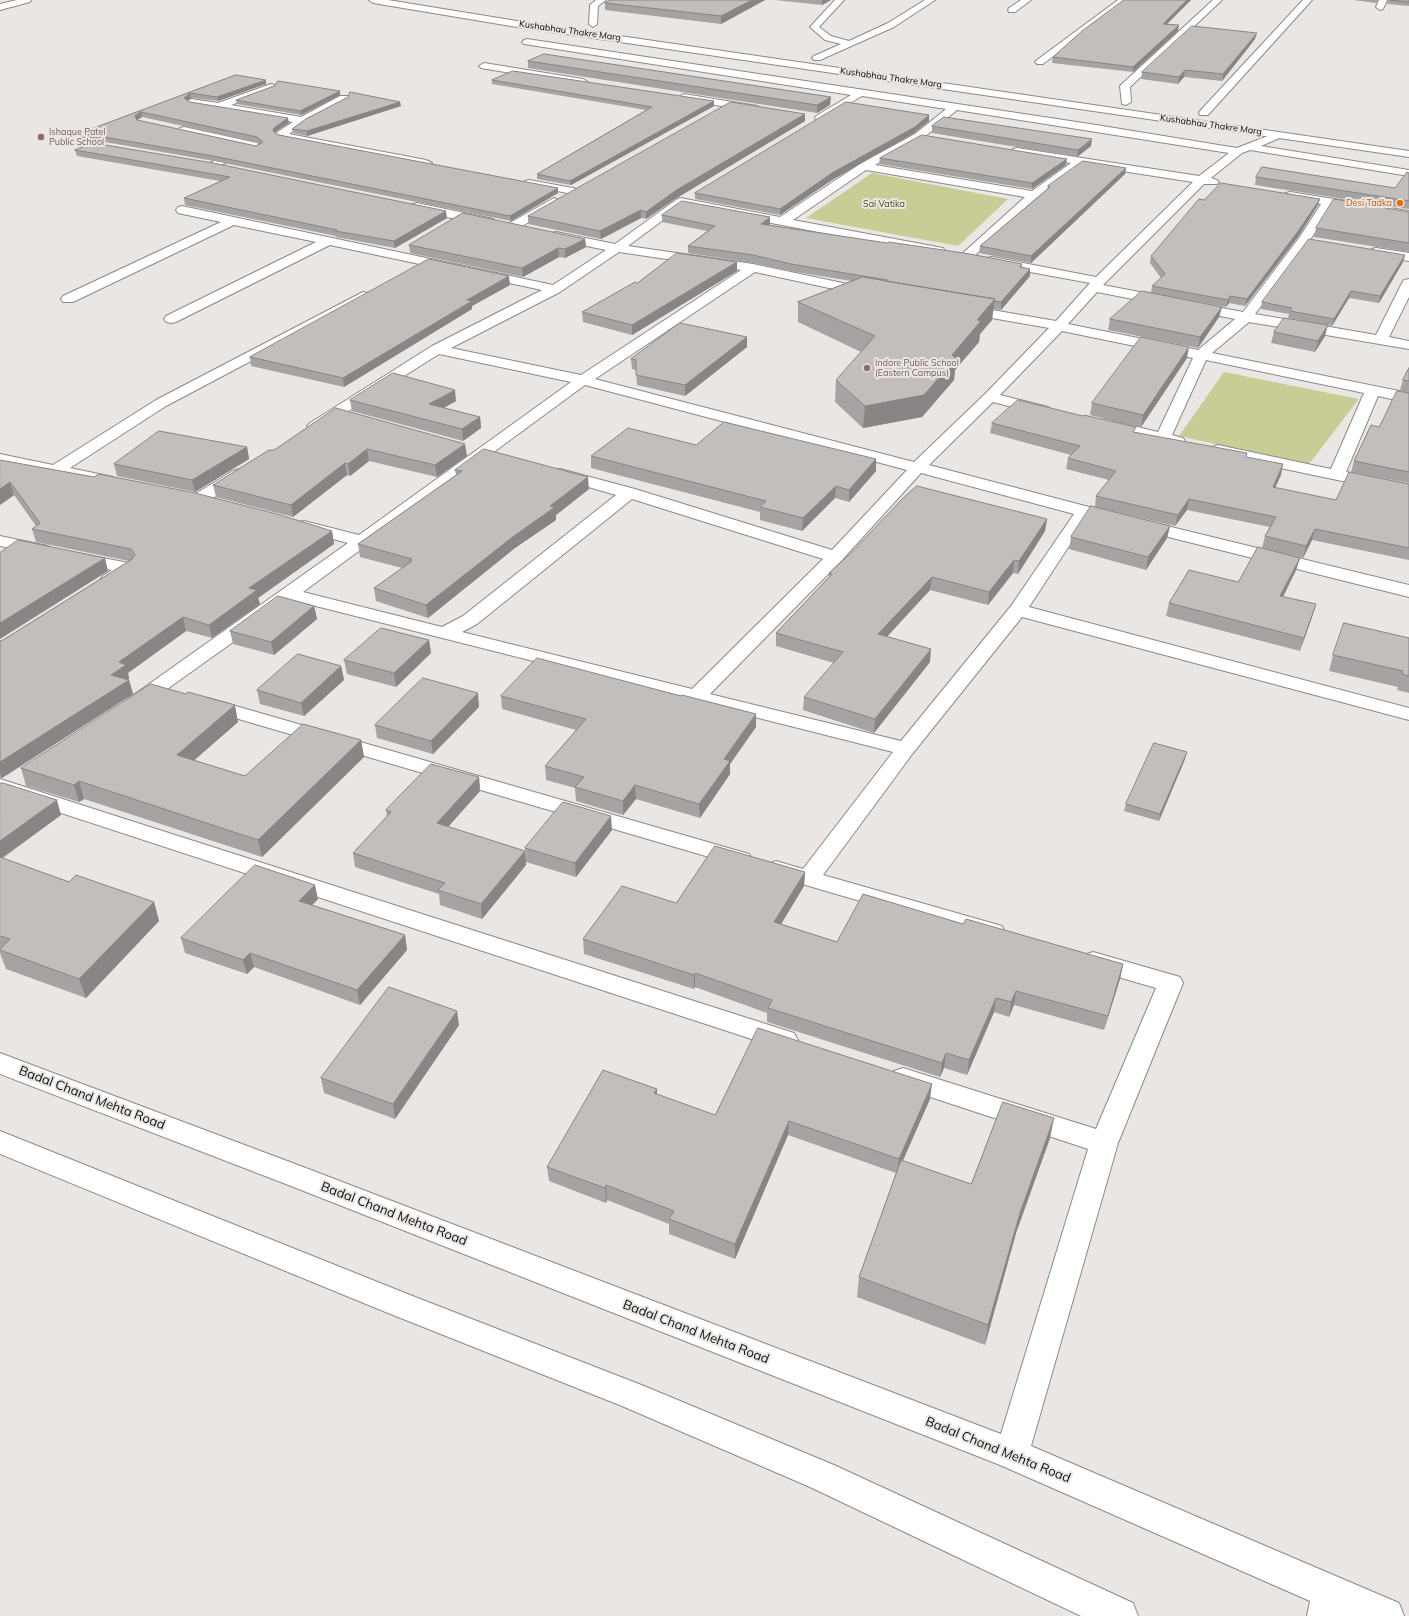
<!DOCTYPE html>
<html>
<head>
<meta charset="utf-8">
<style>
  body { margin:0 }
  canvas { display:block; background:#e9e6e3 }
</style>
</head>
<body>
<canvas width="1409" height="1616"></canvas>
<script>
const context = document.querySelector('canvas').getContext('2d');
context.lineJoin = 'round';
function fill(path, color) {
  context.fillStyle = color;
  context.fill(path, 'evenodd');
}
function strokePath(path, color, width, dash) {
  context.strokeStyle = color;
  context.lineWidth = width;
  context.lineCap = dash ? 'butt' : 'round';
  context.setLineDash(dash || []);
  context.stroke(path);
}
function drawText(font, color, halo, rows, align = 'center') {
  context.font = font + ' Mulish,sans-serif';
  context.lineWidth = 4;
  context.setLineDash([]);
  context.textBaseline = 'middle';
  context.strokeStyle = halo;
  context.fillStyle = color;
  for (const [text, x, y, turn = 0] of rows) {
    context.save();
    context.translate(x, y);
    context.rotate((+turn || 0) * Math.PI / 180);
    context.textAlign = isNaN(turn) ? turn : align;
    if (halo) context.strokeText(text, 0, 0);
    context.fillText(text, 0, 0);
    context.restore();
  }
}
const green = new Path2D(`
  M872,173L1008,199L958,246L806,218Z
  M1224,372L1359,399L1309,464L1179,436Z`);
const minor = new Path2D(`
  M17,0H31L30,2L0,10V4Z
  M596,0H606L598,6L597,24L593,27L589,24L590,5Z
  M835,0H844L819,27L831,36L849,41L888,23L925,0H935L894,27L820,60H814L812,58L814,56L841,44L825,40L810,27Z
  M1021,0H1031L1015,12H1009L1008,10L1009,8Z
  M1118,0H1127L1043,64H1037L1035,62L1037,60Z
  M1213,0H1222L1130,87L1131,102L1126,105L1122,104L1120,86L1122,84Z
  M1303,0H1312L1208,115H1200L1199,113L1200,111Z
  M1379,0H1387L1383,9L1380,10L1376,7Z
  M527,39L1090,124L1237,148L1278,132L1283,135L1282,137L1261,146L1409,170V176L1250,150L1242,153L1211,178L1217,180L1219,182L1217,184H1204L1103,285L1243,312L1299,238L1321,204L1286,197L1284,195L1286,193L1290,192L1409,211V219L1332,206L1308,243L1255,314L1376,335L1402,283L1404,280L1409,279V297L1389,337L1409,341V349L1249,322L1212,353L1409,393V403L1378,396L1346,472L1409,485V495L1218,455L1212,453L1210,450L1212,447L1218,445L1331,469L1364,393L1206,360L1172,435L1183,438L1185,441L1183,444L1177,446L1100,427L1097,424L1100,421L1105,419L1158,432L1193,358L1062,331L1000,395L1048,407L1051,410L1048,413L1043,415L993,402L929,465L1089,507L1409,585V597L1088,517L1029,607L1409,708V720L1022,617L913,753L823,875L1002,926L1005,932L1002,938L993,940L768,874L764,869L768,864L776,861L803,869L893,752L292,600L142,707L135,709L128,707L125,703L128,699L348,543L298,530L295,526L298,522L304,521L359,535L571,382L439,354L320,429L315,431L310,429L307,426L310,423L432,346L542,290L330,245L176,322L171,323L166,322L164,319L166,316L316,242L234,225L73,302H63L61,299L63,296L221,222L178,213L176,210L178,207L182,206L553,285L606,250L552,239L550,236L552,233L556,232L615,244L676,200L680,198L780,217L860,164L915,134L946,109L862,96L820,121L816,120L815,118L816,116L851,95L524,44L522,42L524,40ZM957,110L1229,153L1199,176L1017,148L1013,149L1012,151L1017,154L1071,163L1032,191L875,165L923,138ZM1083,165L1193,182L1096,277L992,257L987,258L986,261L987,264L992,265L1090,283L1056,321L963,305L958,306L956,309L958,312L963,313L1049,328L985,394L914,462L595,379L755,272L866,296L871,295L873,292L871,289L866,288L753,264L628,246L682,206L939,255L943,254L945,251L943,248L793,220L866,170L1025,197L963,253L961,256L963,259H971L1038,197ZM619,252L741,270L581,375L451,348L560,292ZM1097,292L1235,319L1198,350L1068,324ZM585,385L907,470L832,550L635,489L560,469L554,471L552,474L554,477L616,495L463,616L442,627L303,592ZM921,473L1074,514L1011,606L901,741L710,694L841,561ZM632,499L823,559L692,689L462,632L477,624Z
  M484,63L583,79L588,82L583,85L481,68L479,66Z
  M271,84L274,85L276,87L274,89L231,105L301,117L340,96H348L349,98L348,100L306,122L289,134L426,160L432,163L426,166L280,138L275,135L276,133L293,122L191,105L186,102L191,99L218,103Z
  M684,94L757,106L762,109L757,112L680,99L679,97Z
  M184,127L257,143L262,146L261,148L254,149L253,151L214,168L208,165L210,163L245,147L180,132L179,130L180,128Z
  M529,180L573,188L577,189L579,191L577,193L573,194L525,185L523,183L525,181Z
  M554,198L558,200L560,202L558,204L516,230H508L506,227L508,224Z
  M417,203L489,218L493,219L495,222L493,225L489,226L413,210L411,207L413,204Z
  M1376,248L1409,253V261L1372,255L1370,252L1372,249Z
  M363,292L368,293L370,296L368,299L166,406L70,468L113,477L115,480L113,483L107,485L0,464V454L53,465L156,400Z
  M239,469L245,471L247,474L245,477L204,504L198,505L192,504L190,500L192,496L233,471Z
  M0,536L48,546L51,550L48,554L42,555L0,546Z
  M77,553L134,564L137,568C130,578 114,587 103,584L100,580L103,576L112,570L71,562L68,558L71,554Z
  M208,698L749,854L752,859L749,864L741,866L733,864L201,708L198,704L201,700Z
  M0,779L794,1033L798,1040L794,1047L785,1050L776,1047L0,793Z
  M1093,952L1180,977L1183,983L1118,1143L1031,1446L1399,1603L1404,1616H1307L1310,1601L1000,1465L291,1186L0,1074V1053L311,1170L1001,1434L1088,1149L894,1085L890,1078L894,1071L903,1068L1096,1129L1156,988L1084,967L1081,961L1084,955Z
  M0,1131L410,1295L644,1386L834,1465L1133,1603L1138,1616H1081L810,1487L622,1406L388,1313L0,1154Z`);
const major = new Path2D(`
  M369,0H388L517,21L1409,151V157L517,27L373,3Z`);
const wall = new Path2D(`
  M611,0H765L721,24L605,10V3Z
  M775,0H831L822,5Z
  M1191,0L1167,24L1178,31L1133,72L1052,63L1053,57Z
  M1353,0H1378L1376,3Z
  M1388,0H1409V6L1387,4Z
  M1255,39L1222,81L1184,77L1178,84L1141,79L1142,72Z
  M528,61L830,105L817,113L528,68Z
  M236,75L266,84L218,101L191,98L187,100L190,102L289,123L275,132L279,135L558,193L511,221L214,161L82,138L81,133ZM142,117L257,142L260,144L256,146L137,120Z
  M492,80L714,101V106L571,185L537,179V174L646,110L492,84Z
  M340,91V95L301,115L237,104L236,100Z
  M401,106L307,136L293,133L292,129Z
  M805,114V121L675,199L646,219L641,218L601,239L528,224V216Z
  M929,115V121L914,133L832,180L780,215L695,199V193Z
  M932,126L1091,146L1077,157L932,133Z
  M93,143L447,218L395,248L336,237V236L185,205L184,198L220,181L77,156L75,150Z
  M880,158L1066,165L1032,189L879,164Z
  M1126,168L1125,174L1031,263L979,253L980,246L1047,189L1048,186Z
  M1409,173V209L1255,185L1256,177L1395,188Z
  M1204,200L1318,205L1298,237L1245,306L1229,303L1226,307L1151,293L1152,286L1161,278L1150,263L1151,256Z
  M1409,212V252L1314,237L1316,228Z
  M662,215L770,224L769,225L1022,264V267L1030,269V276L1001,310L993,309L992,320L980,334L979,342L955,370L954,380L922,417L863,428L835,402L836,380L861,352L798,322V302L851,281L790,271L753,263L688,253V246L707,231L662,222Z
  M585,239L586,247L565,258L559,257L523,277L410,253L409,245Z
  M1405,255L1403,262L1379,303L1349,298L1332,326L1288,318L1289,314L1261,309L1262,302Z
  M737,262V271L632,335L583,322L582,312Z
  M510,285L472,306V309L344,387L251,366L250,357Z
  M1222,307L1219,317L1198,348L1108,330L1110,319Z
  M1274,332L1325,336L1315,352L1271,343Z
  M747,347L685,396L637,385L636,370L632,369L631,359Z
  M1187,358L1141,427L1090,415L1092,403Z
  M1409,368V392L1400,390L1403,380Z
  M1409,393V483L1351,472L1354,461L1379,427Z
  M350,400L456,401L444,408L480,417L481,428L463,441L352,411Z
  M336,408L467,456L437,477L369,461L350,476L347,475L293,517L216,497L213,485L274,450Z
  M992,423L1135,432L1246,457L1281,475L1275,488L1336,500L1409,484V560L1312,540L1303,558L1262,548L1265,536L1270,527L1187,510L1175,526L1095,507L1096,496L1109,480L1066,469L1068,458L1071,455L990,433Z
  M696,445L876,459V471L849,502L835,498L802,531L760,520V512L591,468V456Z
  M247,447L249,459L195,492L117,476L114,464Z
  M0,460L332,531L334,544L258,598L260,604L212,638L186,631L128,673L129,679L128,680H129L133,694L2,778H0V641L3,640L129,561L36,542L32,529L36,526L14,495L0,505Z
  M455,470L589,489L556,515V520L515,548L428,618L376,601L374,588L402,568L360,557L358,544L456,475Z
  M1047,519L1045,531L1018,574L1013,573L988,605L930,590L887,637L930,662L874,733L803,710L804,697L834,663L776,646V633L829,577V573Z
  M1170,526L1167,538L1146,570L1069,549L1071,537Z
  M1300,558L1296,570L1283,597L1316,604L1312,617L1300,651L1166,616L1169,603L1238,582Z
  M314,606L317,619L274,655L233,644L230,631Z
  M1409,638V693L1397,690L1398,687L1329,671L1333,655Z
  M429,640L431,653L396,687L347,674L344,660Z
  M341,666L344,680L304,716L260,704L257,690Z
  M501,696L756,727L730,764V774L700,818L636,799L623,815L576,801L575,788L546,780L545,766L576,730L502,709Z
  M479,707L433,754L377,738L375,725Z
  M238,722L194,760L245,776L361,740L364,757L262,857L84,799L79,802L26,786L21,768Z
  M1185,759L1159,821L1124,811L1126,804Z
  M479,777L480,791L448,827L525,851L526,865L482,919L440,905L439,894L355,867L353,853L387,817L386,810Z
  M0,783L61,815L3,858L69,882L154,902L159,921L86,998L6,969L0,953Z
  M612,830L576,877L526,862L525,848Z
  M805,872L804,886L781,924L837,942L963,924L1123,964L1120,979L1104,1030L1014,1005L1009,1017L994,1012L967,1075L944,1068L940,1077L767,1022V1013L695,987L694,989L584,954L583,939L676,903Z
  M318,899L312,905L405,935L407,950L360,1005L254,967L247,974L185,953L181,938Z
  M459,1025L395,1119L324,1093L321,1078Z
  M657,1089V1094L715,1115L930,1099L903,1161L971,1184L1050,1138L1016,1233L985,1345L857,1297L859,1277L896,1173L788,1135L735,1259L669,1234V1224L607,1200L606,1203L549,1181L547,1167Z`);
const shadedWall = new Path2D(`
  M752,0H765L721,24V16Z
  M822,0H831L822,5Z
  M1187,0H1191L1162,29L1163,24Z
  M1179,25L1178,31L1133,72V67Z
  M1257,33L1255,39L1222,81L1223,74Z
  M1185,70L1184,77L1178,84L1179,77Z
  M266,80V84L218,101L217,97Z
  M340,91V95L301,115L300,111Z
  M190,93L191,98L185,103L184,98Z
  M831,97L830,105L817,113V105Z
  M714,101V106L571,185L570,181Z
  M400,102L401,106L307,136V131Z
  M141,112L142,117L136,121L135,116Z
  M805,114V121L675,199L646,219V212L675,191Z
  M929,115V121L914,133L832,180L780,215V209L832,173Z
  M288,118L289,123L275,132L273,131L274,128Z
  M1092,139L1091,146L1077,157L1078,150Z
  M1067,159L1066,165L1032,189V183Z
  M1126,168L1125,174L1031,263V256Z
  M558,188V193L511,221L510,216Z
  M1320,199L1318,205L1298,237L1245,306L1247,299Z
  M641,210V218L601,239L600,231Z
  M446,211L447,218L395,248L394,241Z
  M770,217V224L761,231V224Z
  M585,239L586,247L565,258V249Z
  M558,248L559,257L523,277L522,268Z
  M1405,255L1403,262L1379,303L1380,296Z
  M737,262V271L632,335V325Z
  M1030,269V276L1001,310V302Z
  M509,276L510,285L472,306V309L344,387L343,378L467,300Z
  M1351,291L1349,298L1332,326L1334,319Z
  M1230,296L1229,303L1226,307L1228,300Z
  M995,299L992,320L980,334L979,342L955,370L954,380L922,417L863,428L865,406L952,355L977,320Z
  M1222,307L1219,317L1198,348L1200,337Z
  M1328,325L1325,336L1315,352L1318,341Z
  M747,337V347L685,396V385Z
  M1189,347L1187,358L1141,427L1143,415Z
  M455,390L456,401L431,415L429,404Z
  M480,417L481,428L463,441L462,429Z
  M465,444L467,456L437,477L435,465Z
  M247,447L249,459L195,492L192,480Z
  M367,449L369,461L350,476L348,464Z
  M876,459V471L849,502V490Z
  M345,463L347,475L293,517L291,505Z
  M1283,464L1281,475L1270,498L1273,487Z
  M588,477L589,489L556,515V520L515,548L428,618L426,605L550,506Z
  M10,482L14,495L0,505V489Z
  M836,486L835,498L802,531L803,518Z
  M1189,499L1187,510L1175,526L1178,515Z
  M1047,519L1045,531L1018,574L1019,561Z
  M1170,526L1167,538L1146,570L1148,557Z
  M1315,529L1312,540L1303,558L1306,546Z
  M332,531L334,544L258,598L260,604L212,638L209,625L249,588Z
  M105,558L108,571L0,639V623Z
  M1300,558L1296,570L1277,609L1280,596Z
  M1014,560L1013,573L988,605L989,592Z
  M932,577L930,590L877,647L878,634Z
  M1316,604L1312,617L1300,651L1304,638Z
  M314,606L317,619L274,655L271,642Z
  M183,617L186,631L128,673L129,679L117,687L129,680L133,694L2,778L0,773V762L111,675L119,662Z
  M429,640L431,653L396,687L394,673Z
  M931,649L930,662L874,733L875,719Z
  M341,666L344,680L304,716L301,703Z
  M478,693L479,707L433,754L431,741Z
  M235,705L238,722L181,772L177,755Z
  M756,714V727L730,764V774L700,818L699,804L724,759Z
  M361,740L364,757L262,857L258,840Z
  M1187,752L1185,759L1159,821L1160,814Z
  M479,777L480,791L439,837L437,823Z
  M79,781L84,799L79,802L74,785Z
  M635,785L636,799L623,815V801Z
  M57,800L61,815L0,859V841Z
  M611,816L612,830L576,877L575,863Z
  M525,851L526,865L482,919L481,904Z
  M805,872L804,886L774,936V922Z
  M315,885L318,899L302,915L299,901Z
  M154,902L159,921L86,998L79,979Z
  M405,935L407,950L360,1005L357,990Z
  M250,953L254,967L247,974L243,960Z
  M1123,964L1120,979L1104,1030L1108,1016Z
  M695,973V987L694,989V975Z
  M1016,991L1014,1005L1009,1017L1011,1002Z
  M996,998L994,1012L967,1075L969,1060Z
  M457,1011L459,1025L395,1119L393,1104Z
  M946,1053L944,1068L940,1077L942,1063Z
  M932,1084L930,1099L897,1173L899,1159Z
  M657,1089V1103L654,1093Z
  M1054,1118L1050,1138L1016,1233L985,1345L988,1325L1020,1213Z
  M789,1121L788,1135L735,1259V1244Z
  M606,1185L607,1200L606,1203L605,1188Z`);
const building = new Path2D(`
  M611,0H752L721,16L605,3Z
  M1124,0H1187L1163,24L1179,25L1133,67L1053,57L1082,31Z
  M1390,0H1409V2Z
  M1192,26L1257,33L1223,74L1185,70L1179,77L1142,72Z
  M544,54L831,97L817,105L528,61Z
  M513,71L714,101L570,181L537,174L652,107L492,80Z
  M236,75L266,80L217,97L190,93L184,98L190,102L288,118L274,128L273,131L279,135L558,188L510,216L213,156L81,133ZM141,112L257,137L263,142L256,146L137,120L135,116Z
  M278,81L340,91L300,111L236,100L274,86Z
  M350,92L400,102L307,131L292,129L306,119L348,97Z
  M731,102L805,114L675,191L646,212L641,210L600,231L528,216Z
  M846,102L929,115L915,127L832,173L780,209L695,193Z
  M944,117L1092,139L1078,150L932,126Z
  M922,135L1067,159L1032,183L880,158Z
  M93,143L213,163L446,211L394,241L335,231L337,230L184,198L230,177L75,150Z
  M1083,161L1126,168L1031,256L980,246L1050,187L1048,186Z
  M1262,167L1395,188L1407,172L1409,173V201L1256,177Z
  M1221,183L1320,199L1299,230L1247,299L1230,296L1228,300L1152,286L1165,274L1151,256L1199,199L1204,200Z
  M1334,199L1409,212V243L1316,228Z
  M682,201L770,217L761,224L887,243L889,242L970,254L1022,264L1020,267L1030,269L1001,302L994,301L995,299L885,281L887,280L791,264L753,255L688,246L715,226L662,215Z
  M463,213L585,239L565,249L558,248L522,268L409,245Z
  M1309,239L1405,255L1380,296L1351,291L1334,319L1290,311L1292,308L1262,302Z
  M677,253L737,262L632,325L582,312L635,282L637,283Z
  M429,259L509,276L467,300L472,301L343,378L250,357Z
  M863,277L995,299L977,320L981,321L952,355L956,358L924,395L865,406L836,380L875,336L798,302Z
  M1142,291L1222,307L1200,337L1110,319Z
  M1284,318L1328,325L1318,341L1274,332Z
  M680,323L747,337L685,385L636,375V360L631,359Z
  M1141,337L1189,347L1143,415L1092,403Z
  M1409,368V381L1403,380Z
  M393,373L455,390L429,404L480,417L462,429L350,400Z
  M1397,391L1409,393V472L1354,461L1371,425L1379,427Z
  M1018,400L1083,416L1084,415L1136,427L1133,432L1247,453L1246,457L1283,464L1273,487L1336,500L1349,472L1409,484V548L1315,529L1306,546L1265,536L1276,517L1189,499L1178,515L1096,496L1116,471L1068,458L1080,446L992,423Z
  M336,408L465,444L435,465L367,449L348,464L345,463L291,505L213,485L269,450H274Z
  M724,422L876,459L849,490L836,486L803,518L760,507L766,501L591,456L628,428L696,445Z
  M159,431L247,447L192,480L114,464Z
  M484,449L588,477L550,506L555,507L514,536L426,605L374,588L412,561H409L412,559L358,544L462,471L455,470Z
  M0,460L94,477L99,474L195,493L277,514L332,531L249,588L257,590L209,625L183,617L119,662L126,665L111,675L129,680L0,762V641L3,640L131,560L135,555L131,549L32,529L40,523L10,482L0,489Z
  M917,486L1047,519L1019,561L1014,560L989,592L932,577L878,634L931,649L875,719L804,697L843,652L776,633L832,574L829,573L851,553L903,498Z
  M1091,506L1170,526L1148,557L1071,537Z
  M18,540L105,558L0,623V553Z
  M1258,547L1300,558L1280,596L1316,604L1304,638L1169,603L1189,570L1238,582Z
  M278,596L314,606L271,642L230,631Z
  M1344,623L1409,638V676L1402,674L1403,671L1333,655Z
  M381,628L429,640L394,673L344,660Z
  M298,654L341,666L301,703L257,690Z
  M537,658L681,696L682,695L756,714L724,759L730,761L699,804L635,785L623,801L575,787L584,777L545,766L586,719L501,696Z
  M423,678L478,693L431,741L375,725Z
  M151,684L186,694L188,692L235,705L177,755L245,776L303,724L361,740L258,840L79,781L74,785L21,768Z
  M1154,743L1187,752L1160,814L1126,804Z
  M431,764L479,777L437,823L525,851L481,904L438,890L445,883L353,853L391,812L386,810Z
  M0,783H3L57,800L0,841Z
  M563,802L611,816L575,863L525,848Z
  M715,846L805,872L774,922L837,942L863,894L963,924L966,919L1123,964L1108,1016L1016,991L1011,1002L996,998L969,1060L946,1053L942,1063L768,1008L772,1000L695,973L694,975L583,939L622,886L676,903Z
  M0,857L69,882L76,875L154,902L79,979L0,950V949L10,939L0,936Z
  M255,865L315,885L299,901L405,935L357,990L250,953L243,960L181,938Z
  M389,987L457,1011L393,1104L321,1078Z
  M758,1028L932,1084L899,1159L789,1121L735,1244L669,1219L674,1211L606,1185L605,1188L547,1167L603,1070L657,1089L654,1093L715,1115Z
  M1003,1102L1054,1118L1020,1213L988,1325L859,1277L901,1160L971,1184Z`);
const markers = [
  [41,137,4,"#8d6e63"],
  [1400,203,4,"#e8710a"],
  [867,368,4,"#8d6e63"]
];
const farStreetnames = [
  ["Kushabhau Thakre Marg",570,31,8],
  ["Kushabhau Thakre Marg",891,78,8],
  ["Kushabhau Thakre Marg",1211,125,8]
];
const farEducationnames = [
  ["Ishaque Patel",49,132],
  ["Public School",49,142],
  ["Indore Public School",875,363],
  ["(Eastern Campus)",875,373]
];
const farFoodnames = [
  ["Desi Tadka",1392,203]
];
const farParknames = [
  ["Sai Vatika",884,204]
];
const nearStreetnames = [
  ["Badal Chand Mehta Road",92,1098,21],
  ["Badal Chand Mehta Road",394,1214,21],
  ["Badal Chand Mehta Road",696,1332,21],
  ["Badal Chand Mehta Road",998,1450,22]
];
fill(green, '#c7cd95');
strokePath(minor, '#8c8986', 2);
strokePath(major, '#8c8986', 2);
fill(minor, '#fff');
fill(major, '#fff');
fill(wall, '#a7a3a2');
fill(shadedWall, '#888584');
fill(building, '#c2bebc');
strokePath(building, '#888584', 1);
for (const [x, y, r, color] of markers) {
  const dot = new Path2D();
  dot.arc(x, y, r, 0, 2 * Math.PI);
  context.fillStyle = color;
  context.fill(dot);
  strokePath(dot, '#e9e6e3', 1.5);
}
drawText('9px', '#0c0b0a', '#e9e6e3', farStreetnames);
drawText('9px', '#785e54', '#e9e6e3', farEducationnames, 'left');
drawText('9px', '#c56008', '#e9e6e3', farFoodnames, 'right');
drawText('9px', '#4e5119', '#e9e6e3', farParknames);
drawText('13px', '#0c0b0a', '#e9e6e3', nearStreetnames);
</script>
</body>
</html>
